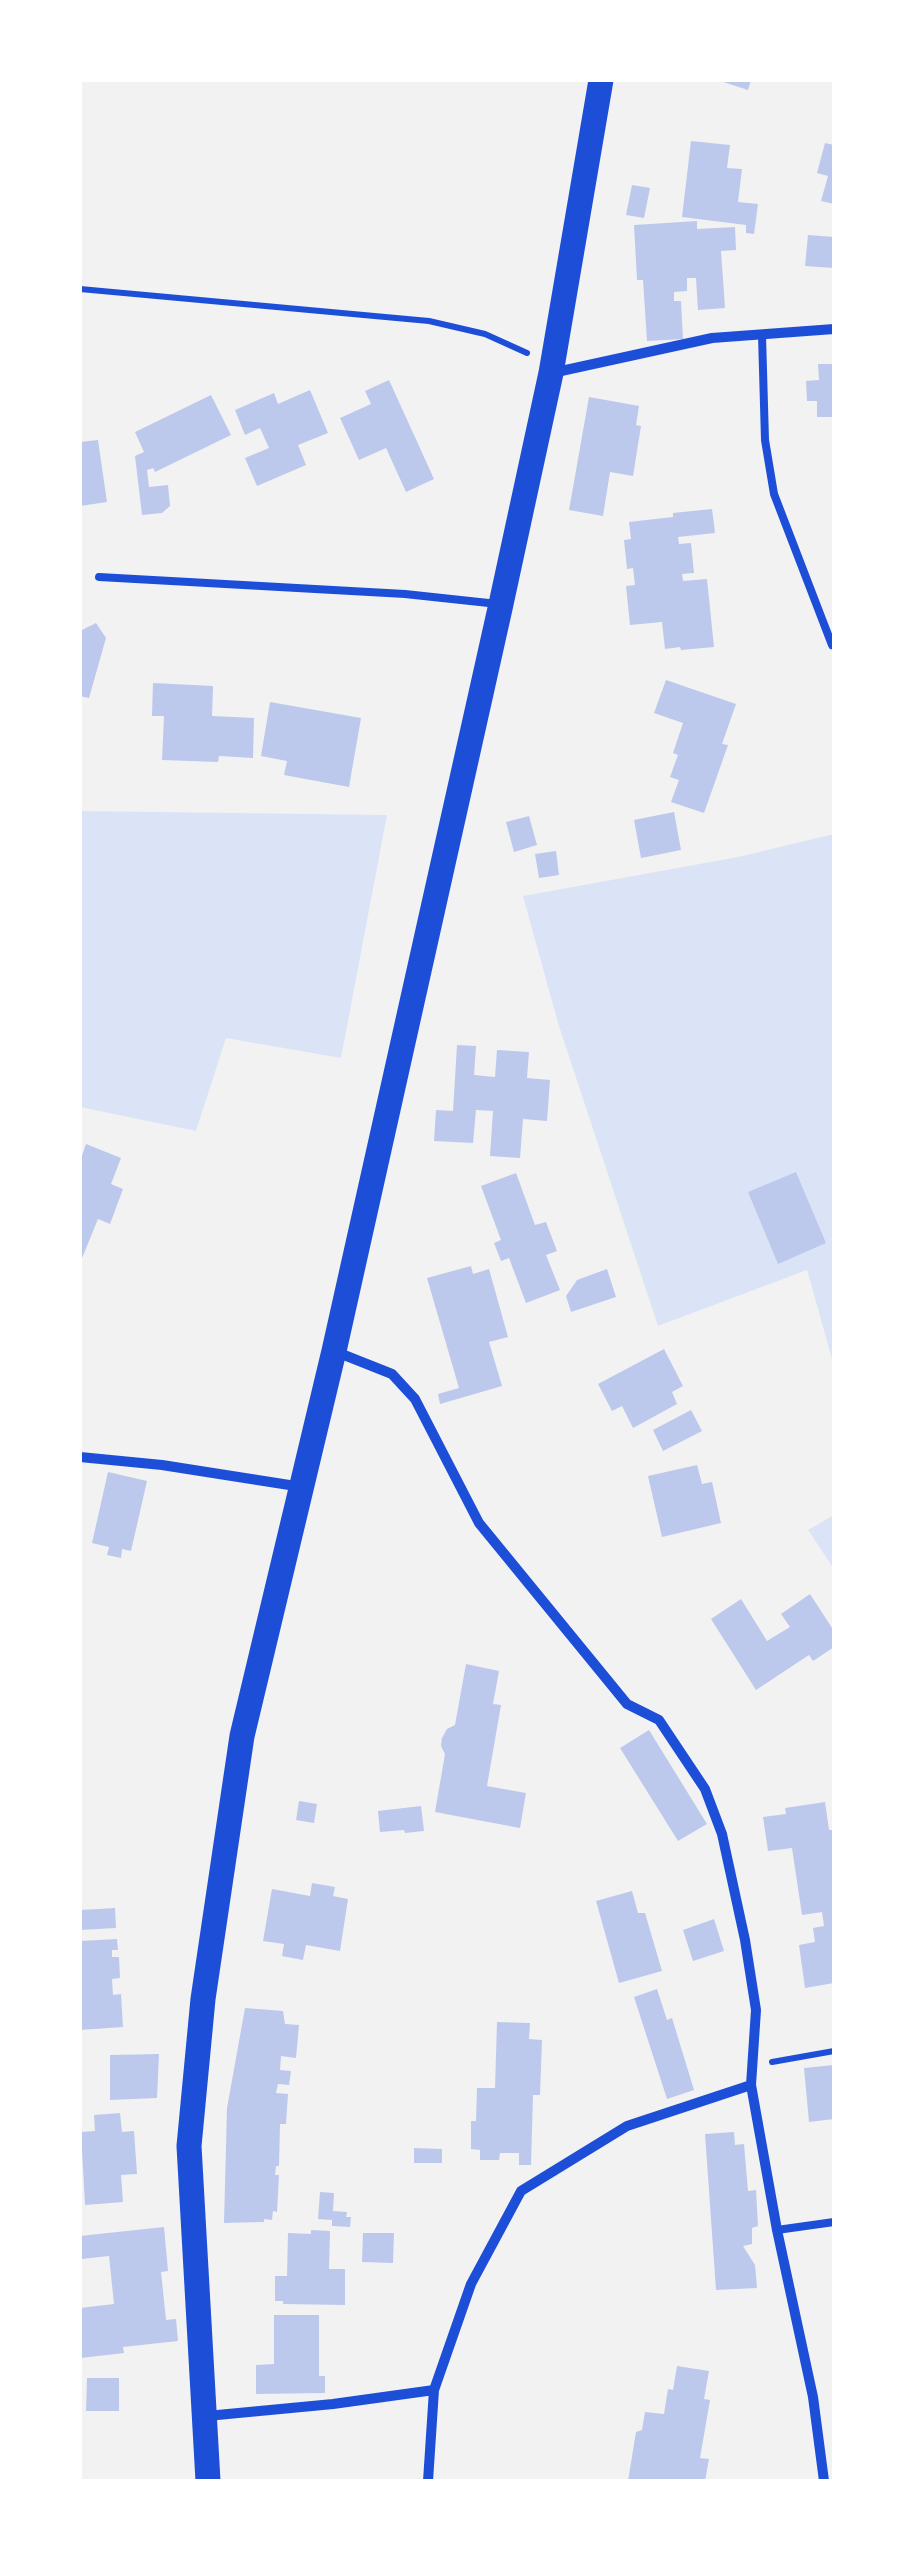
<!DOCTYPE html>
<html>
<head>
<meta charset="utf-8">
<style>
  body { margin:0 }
  #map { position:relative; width:914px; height:2561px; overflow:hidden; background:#f2f2f2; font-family:"Space Grotesk",sans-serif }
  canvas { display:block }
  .frame { position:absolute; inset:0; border:82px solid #fff; pointer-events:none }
</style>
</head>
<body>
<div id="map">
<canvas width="914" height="2561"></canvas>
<div class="frame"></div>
</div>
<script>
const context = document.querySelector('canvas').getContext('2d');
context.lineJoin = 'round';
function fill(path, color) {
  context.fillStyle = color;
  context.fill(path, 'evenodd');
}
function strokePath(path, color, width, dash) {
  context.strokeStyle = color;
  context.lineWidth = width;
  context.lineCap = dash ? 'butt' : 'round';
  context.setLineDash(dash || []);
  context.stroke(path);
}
const green = new Path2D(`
  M80,811L387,815L341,1058L226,1038L196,1131L80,1107Z
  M834,834V1366L807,1270L658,1326L558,1023L523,896L738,857Z
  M834,1515V1569L808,1530Z`);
const building = new Path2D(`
  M717,80H751L748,90Z
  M691,141L730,145L727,168L742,169L738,202L758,204L754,234L746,233V225L682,217Z
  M825,143L834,145V204L821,201L828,176L817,173Z
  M632,185L650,188L644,218L626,215Z
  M697,221V229L735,227L736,250L721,251L725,308L698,310L696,278H687V291L674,292V301H681L683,339L647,341L643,280H637L634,225Z
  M808,235L834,237V268L805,266Z
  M818,364H834V417H817V401H807L806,381L819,380Z
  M389,380L434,479L406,492L386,448L359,460L340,418L371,404L365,391Z
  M310,390L328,433L298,445L306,465L257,486L245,458L269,448L260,428L245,435L235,410L274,393L278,404Z
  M211,395L231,435L155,472L153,468L147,470L149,487L168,485L170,506L162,513L142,515L135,456L144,452L135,432Z
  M589,397L639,406L636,425L641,426L633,476L610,472L603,516L569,510Z
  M98,440L107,502L80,506V442Z
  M712,509L715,533L678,537L679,544L691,543L694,573L682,574L683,581L707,579L714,647L681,650L680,647L665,649L662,622L630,625L626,586L635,585L633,568L627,569L624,540L631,539L629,522L673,517V513Z
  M96,623L106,638L89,698L80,696V631Z
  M666,680L736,704L722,744L728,745L704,813L671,802L679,780L670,777L678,755L673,753L683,723L654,713Z
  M153,683L213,686L212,716L254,718L253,758L219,756L218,762L162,760L164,716H152Z
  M270,702L361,718L349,787L284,775L287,761L261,756Z
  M674,812L681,850L641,858L634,820Z
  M529,816L537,845L514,852L506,822Z
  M556,851L559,875L539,878L535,854Z
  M457,1045L476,1046L474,1075L495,1077L497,1050L529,1052L527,1078L550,1080L547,1121L523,1119L520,1158L490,1156L493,1111L476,1110L473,1143L434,1141L436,1110L453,1111Z
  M86,1144L121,1158L111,1184L123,1189L110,1224L98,1219L80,1263V1161Z
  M796,1172L826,1243L778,1264L748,1192Z
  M516,1173L535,1225L546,1222L557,1251L546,1255L560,1290L526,1303L509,1258L501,1261L494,1243L501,1240L481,1186Z
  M471,1266L473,1274L489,1269L508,1337L489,1342L502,1386L440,1404L438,1394L459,1388L427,1278Z
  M607,1269L616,1297L571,1312L566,1296L577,1280Z
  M664,1349L683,1386L672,1392L677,1404L633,1428L622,1406L612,1411L598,1384Z
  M691,1410L702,1431L663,1451L653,1430Z
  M697,1465L702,1484L712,1482L721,1523L662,1537L648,1476Z
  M108,1472L147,1481L131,1551L122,1549L121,1558L107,1555L109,1547L92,1543Z
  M810,1594L834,1631V1647L813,1661L809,1655L756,1690L711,1619L741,1599L767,1641L790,1627L781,1614Z
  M466,1664L499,1671L493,1704L501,1705L487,1786L526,1793L520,1828L435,1812L445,1754L441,1746L442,1738L447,1729L455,1725Z
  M649,1730L707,1824L678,1841L620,1748Z
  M299,1801L317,1804L314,1823L296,1820Z
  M825,1802L829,1830H834V1983L805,1988L799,1945L815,1942L813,1928L824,1926L822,1912L802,1915L792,1848L768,1851L763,1817L786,1814L785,1808Z
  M421,1806L424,1831L405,1833L404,1830L380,1832L378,1811Z
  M312,1883L335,1887L333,1896L348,1899L340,1951L306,1945L303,1960L282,1956L284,1944L263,1941L272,1889L310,1896Z
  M632,1891L638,1913H645L662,1971L619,1983L596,1901Z
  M115,1908L116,1928L80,1930V1910Z
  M714,1919L724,1951L693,1961L683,1930Z
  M117,1939L118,1950H112V1957H119L120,1978L112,1979L113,1995L121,1994L123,2027L80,2030V1941Z
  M657,1989L667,2020L672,2018L694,2090L667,2099L634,1997Z
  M245,2008L283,2011L285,2024L299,2025L296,2058L281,2056L280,2070L291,2071L289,2085L278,2084L276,2093L288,2094L286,2124H280L279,2166H276L275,2175H279L277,2212L273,2211L272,2220L264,2219V2222L224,2223L227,2108Z
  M497,2022L530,2023L529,2039L542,2040L540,2095H533L531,2165H519V2153H500L499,2160H480V2150L471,2149V2121H476L477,2088H495Z
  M159,2054L157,2098L110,2100V2055Z
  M834,2065V2119L809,2122L804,2068Z
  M120,2113L122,2132L134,2131L137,2174L121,2175L123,2202L85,2205L81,2132L95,2131L94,2115Z
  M734,2132L735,2145L744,2144L748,2191L756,2190L758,2226L752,2228V2244L743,2246L755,2265L757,2288L716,2290L705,2134Z
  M414,2148L442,2149V2163H414Z
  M320,2192L334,2193L333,2211L347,2212L346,2217H351L350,2227L332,2226V2220L318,2219Z
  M164,2227L168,2271L161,2272L166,2320L176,2319L178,2341L123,2347L124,2353L81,2358L80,2308L114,2304L109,2256L82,2259L80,2236Z
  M311,2230L330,2231L329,2269H345V2305L283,2304V2301H275V2276H287L288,2233L311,2234Z
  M363,2233H394L393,2263L362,2262Z
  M274,2315H319V2376H325V2393L256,2394V2365L274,2364Z
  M677,2366L709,2371L704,2399L710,2400L700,2458L709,2459L705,2481H628L636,2432L642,2430L645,2412L664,2414L668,2389L673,2390Z
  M87,2378H119V2411H86Z`);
const path = new Path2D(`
  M80,289L429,321L485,334L527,353
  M772,2062L834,2051`);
const service = new Path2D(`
  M762,335L765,440L774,494L832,645
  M99,577L405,594L498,604
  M777,2230L834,2222`);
const minor = new Path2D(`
  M552,373L712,338L834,329
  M334,1351L392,1374L415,1399L479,1523L627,1704L659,1720L705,1789L722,1834L745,1940L756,2010L751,2085L777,2230L813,2397L824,2481
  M80,1457L162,1465L302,1487
  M207,2416L333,2404L434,2390
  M428,2481L434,2390L471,2284L521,2191L627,2126L751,2085`);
const primary = new Path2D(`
  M208,2481L189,2146L203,1999L242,1736L334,1351L501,604L551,373L601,80`);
fill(green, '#dbe4f7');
fill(building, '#bdc9ec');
strokePath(path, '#1d4ed8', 6);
strokePath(service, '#1d4ed8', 8);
strokePath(minor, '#1d4ed8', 10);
strokePath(primary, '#1d4ed8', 25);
</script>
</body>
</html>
